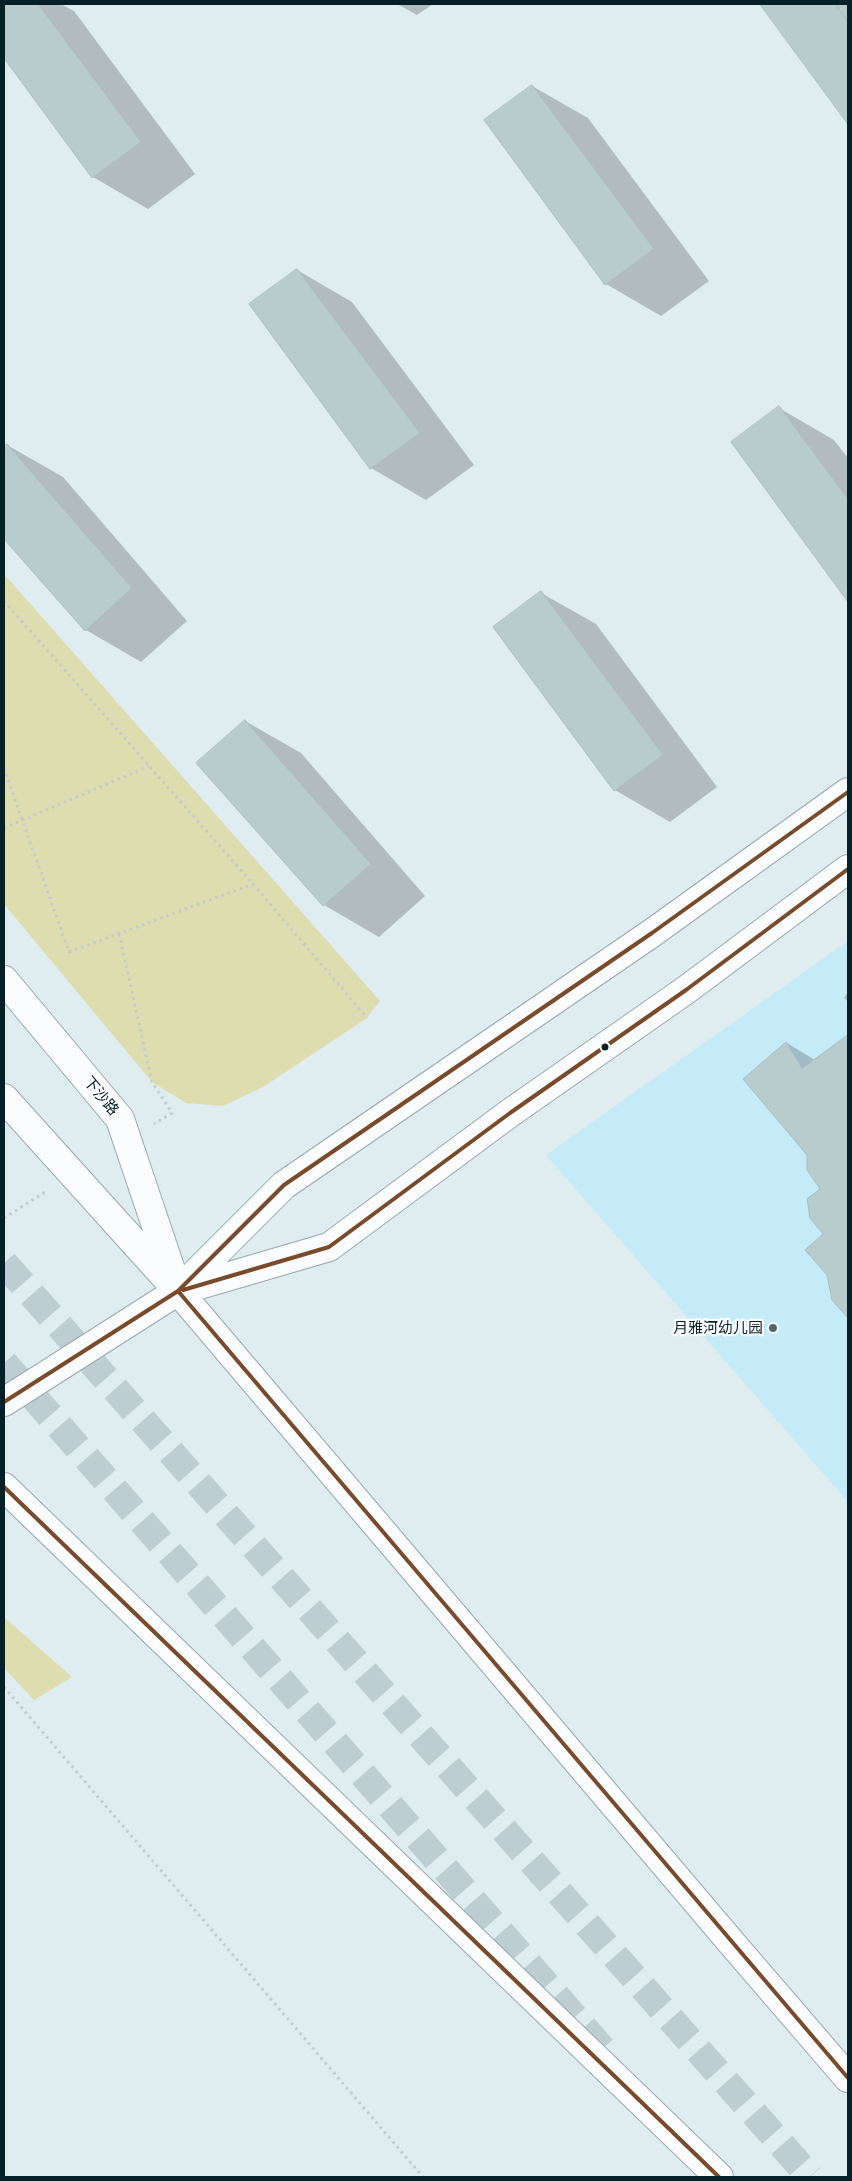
<!DOCTYPE html>
<html>
<head>
<meta charset="utf-8">
<style>
  body { margin:0 }
  #map { position:relative; width:852px; height:2181px; overflow:hidden; background:#dfecf0; font-family:"Asap Condensed",sans-serif }
  canvas { display:block }
  .frame { position:absolute; inset:0; border:5px solid #052027; pointer-events:none }
</style>
</head>
<body>
<div id="map">
<canvas width="852" height="2181"></canvas>
<div class="frame"></div>
</div>
<script>
const context = document.querySelector('canvas').getContext('2d');
context.lineJoin = 'round';
function fill(path, color) {
  context.fillStyle = color;
  context.fill(path, 'evenodd');
}
function strokePath(path, color, width, dash) {
  context.strokeStyle = color;
  context.lineWidth = width;
  context.lineCap = dash ? 'butt' : 'round';
  context.setLineDash(dash || []);
  context.stroke(path);
}
function drawText(font, color, halo, rows, align = 'center') {
  context.font = font + ' "Asap Condensed","Noto Sans SC",sans-serif';
  context.lineWidth = 4.5;
  context.setLineDash([]);
  context.textBaseline = 'middle';
  context.strokeStyle = halo;
  context.fillStyle = color;
  for (const [text, x, y, turn = 0] of rows) {
    context.save();
    context.translate(x, y);
    context.rotate((+turn || 0) * Math.PI / 180);
    context.textAlign = isNaN(turn) ? turn : align;
    if (halo) context.strokeText(text, 0, 0);
    context.fillText(text, 0, 0);
    context.restore();
  }
}
const built = new Path2D(`
  M848,941V1502L546,1155Z`);
const green = new Path2D(`
  M4,574L380,1001L367,1018L263,1087L223,1106L186,1103L152,1082L4,904Z
  M4,1617L72,1677L34,1700L4,1668Z`);
const shadow = new Path2D(`
  M4,4H61L74,11L195,174L148,209L93,177L4,56Z
  M397,4H433L417,15Z
  M762,4H848V122Z
  M532,86L588,118L709,281L661,316L606,284Z
  M297,270L352,302L474,465L426,500L371,468Z
  M779,408L834,440L848,458V599L733,442Z
  M7,445L63,477L187,621L141,662L86,630L4,537V448Z
  M541,593L596,624L717,787L670,822L615,790Z
  M245,721L301,753L425,896L379,937L324,905L198,763Z
  M848,992V1002L844,998Z
  M848,1036V1316L833,1299L828,1274L822,1190L809,1154L787,1043L815,1060Z`);
const building = new Path2D(`
  M4,4H38L141,142L92,178L4,58Z
  M760,4H835L848,21V124Z
  M835,4H848V21Z
  M532,85L654,249L605,285L484,120Z
  M297,269L420,433L370,469L249,304Z
  M779,406L848,499V602L731,442Z
  M7,444L132,588L85,631L4,539V447Z
  M541,591L663,755L614,791L493,627Z
  M245,720L371,864L323,906L196,763Z
  M848,1035V1318L832,1300L827,1275L805,1250L823,1234L810,1218L807,1199L820,1189L807,1170V1155L743,1079L786,1042L802,1068Z`);
const trunkTunnel = new Path2D(`
  M4,1263L810,2177
  M4,1363L604,2051`);
const path = new Path2D(`
  M4,601L253,884L367,1018
  M4,768L69,952L253,884
  M4,828L149,766
  M119,934L152,1082L172,1113L154,1124
  M4,1218L45,1192
  M4,1687L423,2177`);
const tertiary = new Path2D(`
  M182,1290L329,1247L510,1113L686,990L848,869
  M4,1402L178,1291L284,1185L652,933L848,792`);
const secondary = new Path2D(`
  M4,980L120,1119L178,1291`);
const primary = new Path2D(`
  M4,1098L178,1291L730,1941L848,2078
  M4,1487L719,2177`);
const bus1 = new Path2D(`
  M183,1290L329,1247L510,1113L686,990L848,869
  M178,1291L848,2078
  M4,1402L178,1291L284,1185L652,933L848,792
  M4,1487L719,2177`);
const markers = [
  [605,1047,4.5,"#052027"],
  [773,1328,5,"#51676d"]
];
const streetNames = [
  ["下沙路",101,1096,50]
];
const poiNames = [
  ["月雅河幼儿园",763,1328]
];
fill(built, '#c5ebf8');
fill(green, '#deddaf');
fill(shadow, '#0003');
fill(building, '#b8ccce');
strokePath(building, '#aabec0', 1);
strokePath(trunkTunnel, '#becdd2', 28, [28, 14]);
strokePath(tertiary, '#98a9af', 30);
strokePath(secondary, '#98a9af', 30);
strokePath(primary, '#98a9af', 30);
strokePath(path, '#c4cbcd', 3, [2.5, 4]);
strokePath(tertiary, '#fafcfd', 28);
strokePath(secondary, '#fafcfd', 28);
strokePath(primary, '#fafcfd', 28);
strokePath(bus1, '#7a4b2a', 4);
for (const [x, y, r, color] of markers) {
  const dot = new Path2D();
  dot.arc(x, y, r, 0, 2 * Math.PI);
  context.fillStyle = color;
  context.fill(dot);
  strokePath(dot, '#fff', 2);
}
drawText('15px', '#052027', '#fff', streetNames);
drawText('15px', '#052027', '#fff', poiNames, 'right');
</script>
</body>
</html>
